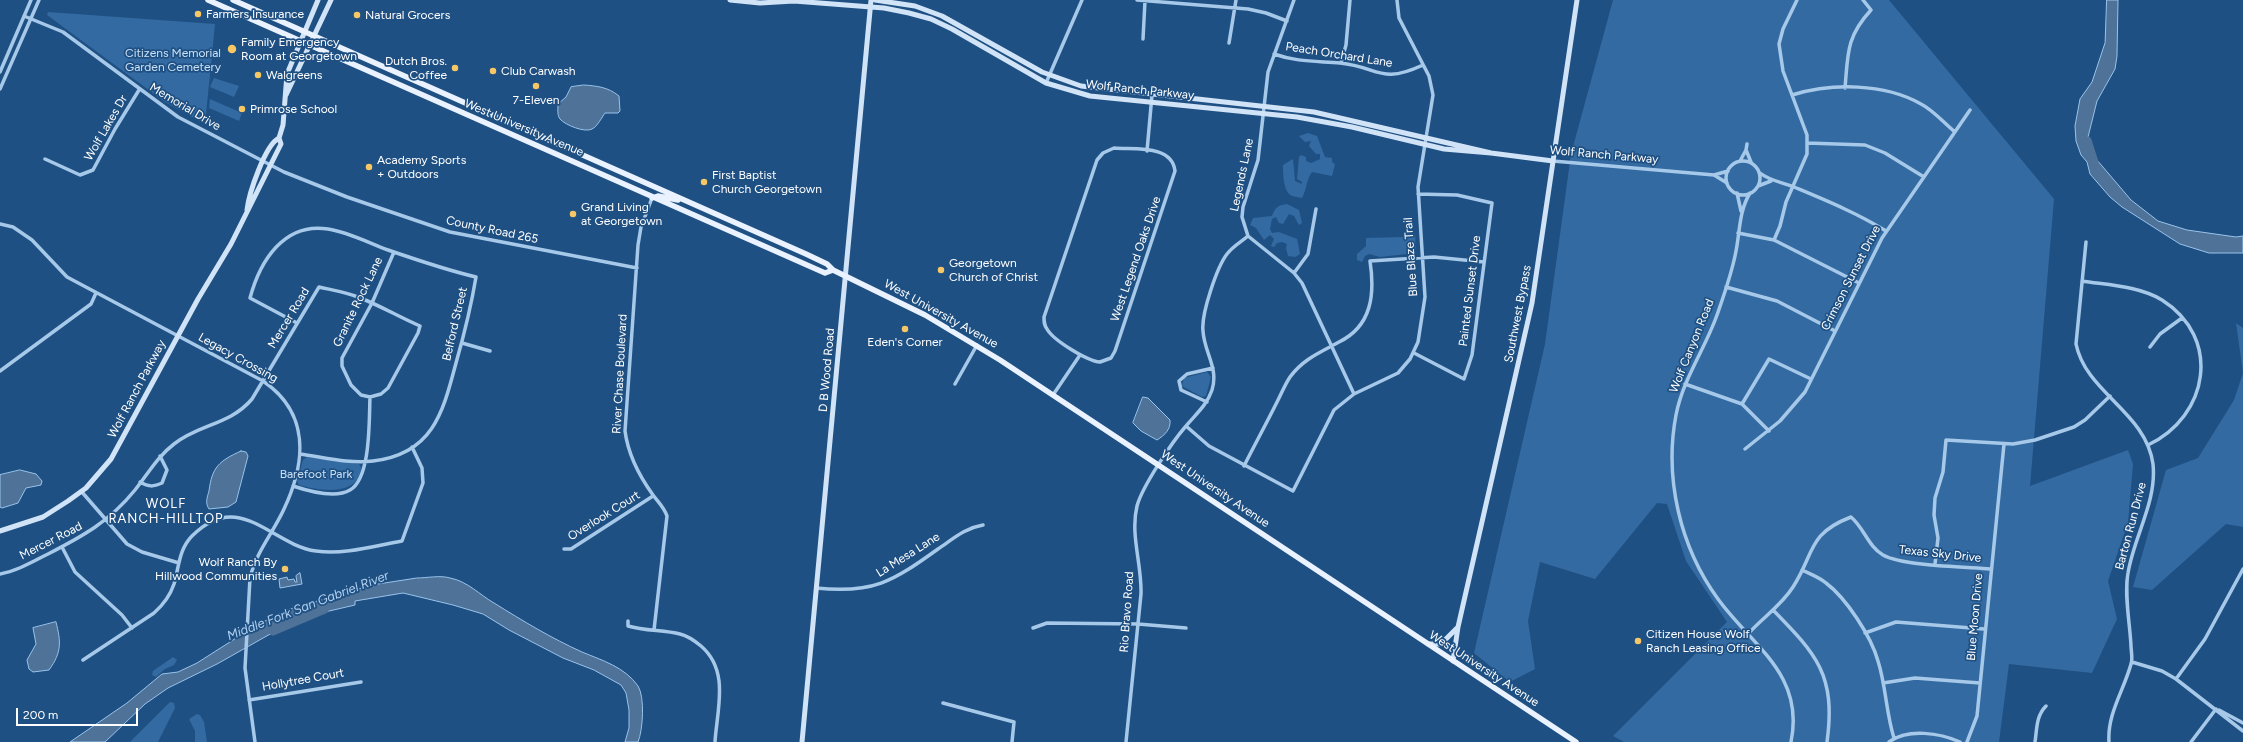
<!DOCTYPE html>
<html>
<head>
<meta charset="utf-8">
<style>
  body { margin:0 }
  #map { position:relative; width:2243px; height:742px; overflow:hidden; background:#1f5083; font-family:Figtree,sans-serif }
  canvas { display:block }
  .scale { position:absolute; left:16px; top:708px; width:122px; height:18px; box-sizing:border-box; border:2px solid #fff; border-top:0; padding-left:5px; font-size:12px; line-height:14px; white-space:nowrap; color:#fff; -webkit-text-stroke:3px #1f5083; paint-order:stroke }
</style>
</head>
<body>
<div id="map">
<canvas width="2243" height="742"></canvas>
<div class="scale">200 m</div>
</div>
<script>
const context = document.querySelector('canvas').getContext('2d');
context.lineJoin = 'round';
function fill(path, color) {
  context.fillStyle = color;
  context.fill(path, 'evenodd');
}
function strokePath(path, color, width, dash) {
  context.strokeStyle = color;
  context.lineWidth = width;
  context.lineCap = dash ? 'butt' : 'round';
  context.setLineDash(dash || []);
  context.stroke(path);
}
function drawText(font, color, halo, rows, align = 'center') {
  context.font = font + ' Figtree,sans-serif';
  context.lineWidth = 3.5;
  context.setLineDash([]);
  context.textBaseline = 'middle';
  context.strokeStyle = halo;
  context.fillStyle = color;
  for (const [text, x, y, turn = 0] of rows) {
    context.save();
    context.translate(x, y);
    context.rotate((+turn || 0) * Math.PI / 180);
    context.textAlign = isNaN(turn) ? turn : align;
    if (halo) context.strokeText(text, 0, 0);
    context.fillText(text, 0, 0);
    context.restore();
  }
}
const green = new Path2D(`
  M1613,0H1889L2054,199L2030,486L2128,450L2133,464L2128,523L2108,581L2117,619L2092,673L2009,664L1999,742H1624L1613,736L1727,622L1686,561L1667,504L1657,503L1595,579L1540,562L1528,621L1535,669L1510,682L1474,653L1545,344L1571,154Z
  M48,12L215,24L205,124L165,102L47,15Z
  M214,78L239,86L234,97L210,87Z
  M210,99L242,113L239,121L209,108Z
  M1308,133L1317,136L1325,157L1332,158V162L1335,164L1332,176L1312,172C1306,180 1307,189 1302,198C1298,197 1292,197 1289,194C1283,187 1283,173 1283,165L1293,159L1295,181L1302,184V182L1297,179L1299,157L1301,155L1306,157V161L1311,163L1320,159V154H1316L1309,146L1311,141L1305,142L1299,136Z
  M1287,204L1299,210L1302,223L1299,225L1294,216L1289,214L1283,224L1279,223L1276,217L1272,219L1270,229L1272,233L1279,232L1297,239L1300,254L1295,257L1288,256L1286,248L1287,244L1282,242L1277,243L1274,247L1271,246L1274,239L1270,235L1264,240L1256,228L1250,225L1253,218L1272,216C1275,207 1279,205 1287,204Z
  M1409,232L1415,234L1416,253L1380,257L1369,254L1365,256L1362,262L1357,260V254L1366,246V238L1403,237Z
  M2236,323L2243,328V527L2226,524L2152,590L2133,587L2166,470L2198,458L2234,400L2243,373Z
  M1207,372L1211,377L1206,396L1202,397L1182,386L1184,378Z
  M307,457L359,464L361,467C360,497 319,491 299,485L297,481L303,460Z
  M173,657L177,660L174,665L165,669L156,677L152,675L153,671Z
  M170,702L174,703L175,708L158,742H130Z
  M197,714L200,715L204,722L207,742H195V731L189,719Z`);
const water = new Path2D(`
  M2107,0H2118L2117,56L2115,69L2097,101L2088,137L2091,153L2131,200L2158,221L2187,230L2236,237L2243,236V253H2209L2180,244L2122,207L2110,197L2090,174L2087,162L2081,155L2076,141L2075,126L2080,99L2092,82L2105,43Z
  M584,85C597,86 608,87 619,96L620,111L618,113H605C602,117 597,127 592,129C585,133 565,125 560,119C557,115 558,109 558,104L566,97L571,87Z
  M1143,397L1148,398L1170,420C1171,429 1165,435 1157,440L1141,431L1133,423Z
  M241,451L246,452L248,456L236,502L228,507L209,509C205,503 207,498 209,491C212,467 219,461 241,451Z
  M20,470L36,474L42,481L41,485L26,488L18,503L2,508L0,507V475Z
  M300,573L302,584L280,588L279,579L287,577L288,580L294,579L295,582H297L296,576Z
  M417,578C427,578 440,575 450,578C467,581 480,595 494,603C523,621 551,638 582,652C601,660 625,667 638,686C645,697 643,730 638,742H625L629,728V710L626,693L621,685L594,670L563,658L509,630L483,614L453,605L403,593L355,601V605L312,615L288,624L217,664L168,688L145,704L105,742H70L127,703L162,674L178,672L197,663L255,626L287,610L372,585Z
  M56,622C61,642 62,652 49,670L33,672L29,669L27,660L36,644L33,628Z`);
const river = new Path2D(`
  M2088,140L2095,162
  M273,632L325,610`);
const street = new Path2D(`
  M1137,0L1248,9L1266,13L1287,21
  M1294,0L1268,72L1258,160L1243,207L1242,217L1248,236L1294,273L1302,283L1354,394
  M24,16L63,32L178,117L284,172L347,197L450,232L637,268
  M1143,39L1145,1
  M1229,43L1236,0
  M1274,54C1296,62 1317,61 1340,63C1379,67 1380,85 1423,65
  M1341,63L1346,45L1350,0
  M0,72L31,0
  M1046,83L1082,0
  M1845,88C1848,54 1846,37 1871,10L1863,0
  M0,89L39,0
  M1792,95C1832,83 1884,83 1921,104C1933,110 1944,123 1955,132
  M1807,143L1865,145L1885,153L1924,177
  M1747,144L1746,150L1751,162
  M1114,148C1134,150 1172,144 1175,171L1115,351L1111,358L1100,362C1087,361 1053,340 1047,329C1044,325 1044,322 1044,317L1097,160L1103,153Z
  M1147,151L1152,95
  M45,159L80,175L93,170L115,129L139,90
  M1553,161L1714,175L1728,171
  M1740,161L1746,150
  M1726 178a17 17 0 1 1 34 0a17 17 0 1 1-34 0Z
  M1760,173C1770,181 1782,182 1794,187C1825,200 1857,213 1886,231
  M1714,175L1727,183
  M1758,186L1771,181
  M1737,193L1741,211
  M1750,193C1739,211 1740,231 1736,251C1732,273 1724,295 1717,315C1705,349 1683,379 1676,415C1664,478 1680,547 1718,599C1752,646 1805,674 1791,742
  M652,198L641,227L638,245L625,431C628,454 640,477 653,495C658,502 664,507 667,516L654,630
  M0,224L13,227L32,240L67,277L263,381C310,413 306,462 284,509C273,533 256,552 250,578L245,668L255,742
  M1738,233L1774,240L1859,283
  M1774,240L1780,226L1786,202L1807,154V135L1783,71L1779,44L1783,29L1797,0
  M2086,242L2076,344C2086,393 2146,412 2153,464C2157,502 2134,536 2128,573C2124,594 2130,624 2131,646C2131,651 2133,659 2131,664C2124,690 2107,714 2109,742
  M1294,273L1308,254L1316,209
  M2082,281C2107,285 2139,286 2162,300C2222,338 2209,416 2148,445
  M1726,287L1777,301L1835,331
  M297,323L250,298C260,261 284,222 328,229C348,232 369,243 388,250C417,260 446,270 476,277C471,307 464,335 456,363C443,412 433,454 373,461C349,464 323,457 300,454
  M462,343L490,351
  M2150,347L2160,334L2182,318
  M1414,353L1464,379L1472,355L1492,203L1457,195L1418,194
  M0,371L91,304L96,293
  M955,384L977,345
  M1685,384L1742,404L1769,431
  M1053,395L1080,355
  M1207,402L1181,390L1179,381L1187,374L1213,368
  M1742,404L1769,359L1811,379
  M1186,426L1209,446L1293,491L1334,410L1354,394L1398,373L1410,359L1418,342L1425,297L1418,187L1433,95L1429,76L1399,18L1397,0
  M1745,449L1780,421L1805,392L1882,238L1970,110
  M1244,466C1254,446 1265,426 1275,406C1280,397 1284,386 1290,377C1303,359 1321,352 1339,342C1372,326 1375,294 1370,261L1434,257L1484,262
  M140,482C149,487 153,487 162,483L167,470L160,456
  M293,486C308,491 335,499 350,490C371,478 369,420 370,397
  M81,491L127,544L142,552L179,563
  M62,547L75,572L122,615L132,628
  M564,549H571L653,496
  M1935,564L1938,538L1934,515L1935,498L1943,472L1946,440L2013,444L2035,440L2074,427L2085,420L2110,396
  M1802,570C1810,574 1819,577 1826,583C1846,598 1871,636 1878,661C1886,686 1886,713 1894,738
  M0,574C17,571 32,562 48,554C83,536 109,522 135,490C148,474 157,457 174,444C199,424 230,425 252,399L319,287C332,290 345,292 358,297C379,305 399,317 420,326L418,333L388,388L381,394L370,397L361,395L351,385L342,366V358L372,303L394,252
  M816,588C873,594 892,582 938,549C953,539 965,528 983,525
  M1773,610C1817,655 1836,675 1827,742
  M628,621V626C645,631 663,630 680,634C688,636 695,641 701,646C730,671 717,709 715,742
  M1033,628L1047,623L1138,624L1186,628
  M1865,633L1896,622L1984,629
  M1748,634C1762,618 1781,606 1793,587C1815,553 1807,534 1851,517C1864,528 1868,546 1883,555C1902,566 1965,567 1990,569
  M83,660L154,613C163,605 170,596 174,584C179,567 179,549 192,536C240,488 271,545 316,551C344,555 374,546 402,541L423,483L422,468L412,447
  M2132,662L2162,671L2176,679L2243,731
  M2176,679L2205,639L2243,569
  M1883,683L1915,678L1980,683
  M249,700L361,682
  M943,703L1014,722L1012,742
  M2219,710L2243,723
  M1126,742L1141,594C1142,564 1130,535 1137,506C1142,487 1172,442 1186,426C1196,414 1207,405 1212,390C1219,368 1204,352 1203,331C1201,314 1217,267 1227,254C1233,246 1241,242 1248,236
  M1889,742C1908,728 1940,733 1960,742
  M1967,742L1977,716L2004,444
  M2035,742C2037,729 2036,716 2046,706
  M2191,742L2216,709`);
const secondary = new Path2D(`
  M730,0L760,3L794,1L884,8L909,13L931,19L952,29L1046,83L1090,96L1297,117L1352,127L1444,149L1491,153
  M875,0L915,6L942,16L1042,72L1081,86L1314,112L1491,153L1553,161
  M286,95L331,0
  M247,210C249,193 265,145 279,138
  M0,531L43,517L68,501L86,488L111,459L198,299L231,244L281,144L279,138L283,125L287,74L318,0
  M1428,644H1441L1457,628
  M1453,661L1458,627L1532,303L1577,0
  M802,742L871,0`);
const primary = new Path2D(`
  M208,0L825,273L833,270
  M233,0L806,254L827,264L833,270L925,315L1000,360L1576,742
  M652,198L658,196L678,200`);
const markers = [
  [198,14,4,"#f7c665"],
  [357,15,4,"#f7c665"],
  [232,49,5,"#f7c665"],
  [455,68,4,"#f7c665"],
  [493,71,4,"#f7c665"],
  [258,75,4,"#f7c665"],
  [536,86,4,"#f7c665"],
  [242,109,4,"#f7c665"],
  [369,167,4,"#f7c665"],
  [704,182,4,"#f7c665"],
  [573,214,4,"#f7c665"],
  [941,270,4,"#f7c665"],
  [905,329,4,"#f7c665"],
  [285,569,4,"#f7c665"],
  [1638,641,4,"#f7c665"]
];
const poiNames = [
  ["Farmers Insurance",206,14],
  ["Natural Grocers",365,15],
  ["Family Emergency",241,42],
  ["Room at Georgetown",241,56],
  ["Dutch Bros.",447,61,"right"],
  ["Coffee",447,75,"right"],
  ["Club Carwash",501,71],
  ["Walgreens",266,75],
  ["7-Eleven",536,100,"center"],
  ["Primrose School",250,109],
  ["Academy Sports",377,160],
  ["+ Outdoors",377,174],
  ["First Baptist",712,175],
  ["Church Georgetown",712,189],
  ["Grand Living",581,207],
  ["at Georgetown",581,221],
  ["Georgetown",949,263],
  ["Church of Christ",949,277],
  ["Eden's Corner",905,342,"center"],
  ["Wolf Ranch By",277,562,"right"],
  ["Hillwood Communities",277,576,"right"],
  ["Citizen House Wolf",1646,634],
  ["Ranch Leasing Office",1646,648]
];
const parkNames = [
  ["Citizens Memorial",173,53],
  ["Garden Cemetery",173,67],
  ["Barefoot Park",316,474]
];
const streetNames = [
  ["Peach Orchard Lane",1339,55,9],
  ["Wolf Ranch Parkway",1140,90,6],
  ["Memorial Drive",185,107,31],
  ["Wolf Lakes Dr",106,128,-60],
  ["West University Avenue",524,128,23],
  ["Wolf Ranch Parkway",1604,155,5],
  ["Legends Lane",1242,175,-78],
  ["County Road 265",492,230,12],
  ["Blue Blaze Trail",1411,257,-94],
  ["West Legend Oaks Drive",1136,259,-71],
  ["Crimson Sunset Drive",1851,278,-63],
  ["Painted Sunset Drive",1470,291,-83],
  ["Granite Rock Lane",358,302,-64],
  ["West University Avenue",941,314,29],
  ["Southwest Bypass",1518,314,-79],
  ["Mercer Road",289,318,-59],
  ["Belford Street",455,324,-77],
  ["Wolf Canyon Road",1692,346,-68],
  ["Legacy Crossing",238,358,29],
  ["D B Wood Road",827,370,-85],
  ["River Chase Boulevard",620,374,-87],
  ["Wolf Ranch Parkway",137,389,-62],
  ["West University Avenue",1215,489,34],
  ["Overlook Court",604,516,-32],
  ["Barton Run Drive",2131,526,-75],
  ["Mercer Road",51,541,-27],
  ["Texas Sky Drive",1940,554,6],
  ["La Mesa Lane",908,555,-32],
  ["Rio Bravo Road",1127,612,-86],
  ["Blue Moon Drive",1975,617,-85],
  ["West University Avenue",1484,669,33],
  ["Hollytree Court",303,680,-10]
];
const neighbourhoodNames = [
  ["WOLF",166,504],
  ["RANCH-HILLTOP",166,519]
];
const waterNames = [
  ["Middle Fork San Gabriel River",308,606,-21]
];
fill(green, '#336aa1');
fill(water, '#4f7298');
strokePath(water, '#99c3eb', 1);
strokePath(river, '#4f7298', 7);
strokePath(street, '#a6c8e9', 3.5);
strokePath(secondary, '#d1e3f7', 5);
strokePath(primary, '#e9f2fe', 5.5);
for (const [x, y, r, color] of markers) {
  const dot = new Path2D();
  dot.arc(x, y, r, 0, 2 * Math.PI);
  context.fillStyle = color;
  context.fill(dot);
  strokePath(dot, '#1f5083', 1.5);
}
drawText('12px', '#fff', '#1f5083', poiNames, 'left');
drawText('12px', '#cae1f7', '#1f5083', parkNames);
drawText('12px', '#fff', '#1f5083', streetNames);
context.letterSpacing = '1px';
drawText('13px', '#fff', '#1f5083', neighbourhoodNames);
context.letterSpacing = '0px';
drawText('italic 13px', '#b1d1f1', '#1f5083', waterNames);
</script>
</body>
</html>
